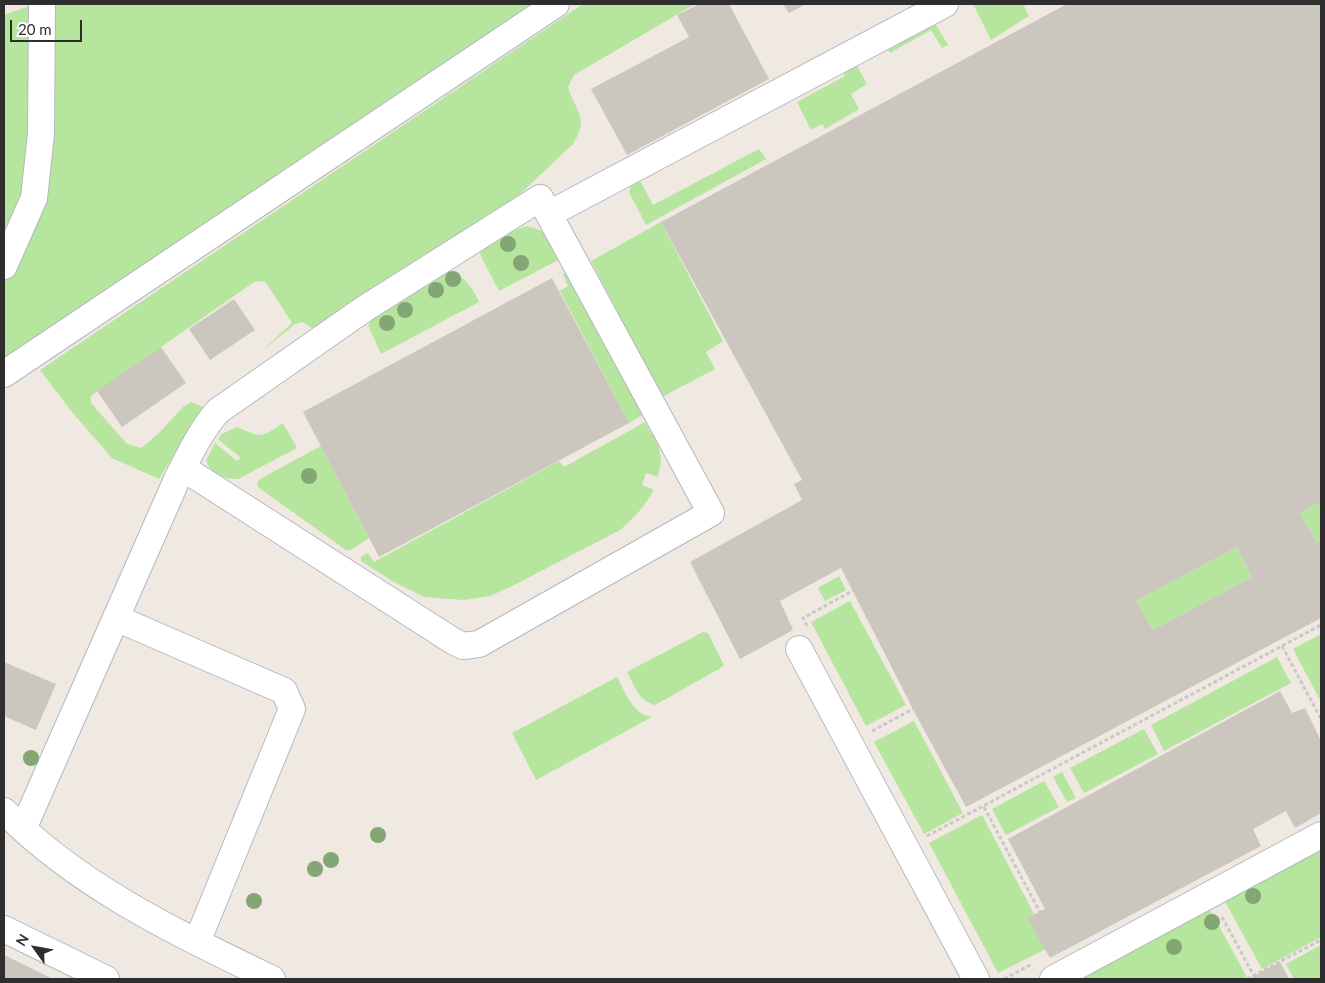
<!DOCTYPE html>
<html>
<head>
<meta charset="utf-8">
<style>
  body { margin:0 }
  #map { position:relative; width:1325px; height:983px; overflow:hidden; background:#efe9e1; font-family:Lato,sans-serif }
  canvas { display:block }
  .frame { position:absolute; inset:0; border:5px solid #2e2e2e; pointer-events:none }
  .north { position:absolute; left:10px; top:923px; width:50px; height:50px; -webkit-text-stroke:4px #fff; paint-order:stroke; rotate:302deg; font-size:14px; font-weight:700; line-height:20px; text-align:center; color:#2e2e2e }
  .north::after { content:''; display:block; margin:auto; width:18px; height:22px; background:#2e2e2e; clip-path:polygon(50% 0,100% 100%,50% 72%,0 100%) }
  .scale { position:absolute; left:10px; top:20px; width:72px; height:22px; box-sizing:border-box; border:2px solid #2e2e2e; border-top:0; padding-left:6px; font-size:15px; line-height:18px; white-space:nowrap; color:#2e2e2e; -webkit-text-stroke:4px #fff; paint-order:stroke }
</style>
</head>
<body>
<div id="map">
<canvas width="1325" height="983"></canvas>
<div class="frame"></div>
<div class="north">N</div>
<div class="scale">20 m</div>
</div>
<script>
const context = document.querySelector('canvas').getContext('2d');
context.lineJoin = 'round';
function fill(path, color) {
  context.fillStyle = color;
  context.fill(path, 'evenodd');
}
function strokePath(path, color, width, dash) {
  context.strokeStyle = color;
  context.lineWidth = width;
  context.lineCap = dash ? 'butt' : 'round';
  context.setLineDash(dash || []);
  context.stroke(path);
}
const green = new Path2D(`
  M35,4H540L4,386V15Z
  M583,4H695L574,75L568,87C575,111 590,118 573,144L520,194L509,202L321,327L312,328L302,322L295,324L262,351L292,323L265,281L254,282L91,396V403L127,444L141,448L159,433L183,407L191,402L203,407L159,479L112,458L72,412L40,370Z
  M973,4H1027L1024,6L1029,16L991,40Z
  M934,22L948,45L942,48L931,30L890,53L887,48Z
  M856,64L867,84L851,94L859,109L825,129L822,124L811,130L797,102L845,76L842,72Z
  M759,149L766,159L646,225L629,192L631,186L640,181L653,205Z
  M661,222L723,341L706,352L715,369L662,397L591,261Z
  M527,226C549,232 554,238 564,257L499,291L480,254C489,239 511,231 527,226Z
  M572,270L646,413L629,423L560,291L568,286L563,274Z
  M449,271C466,277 472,287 479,302L381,354L368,325L372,320Z
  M645,422L651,434L656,431L661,461L658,477L646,473L642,485L654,490C645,506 634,518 620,530L516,584L490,596L463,600L424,597L394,582L361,561V557L368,553L374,562L559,461L564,467Z
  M283,423L297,448L238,479C225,480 211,474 206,461L215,443L237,461L241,458L218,439L222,434L237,427C262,438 261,438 283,423Z
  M321,446L369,538L351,550H346L259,488L257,483L260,479Z
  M1321,502V541L1317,543L1300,513Z
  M1237,547L1252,577L1153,630L1136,601Z
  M839,576L846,590L825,601L818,588Z
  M850,601L906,705L866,726L811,622Z
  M703,632L708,633L724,665L719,669L655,705C639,701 634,685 627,672Z
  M1321,634V702L1293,649Z
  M1277,657L1291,683L1164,751L1151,725Z
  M617,677C625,692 633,715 652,717L536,780L512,733Z
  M914,721L963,813L924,834L874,742Z
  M1144,729L1158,754L1084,793L1070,768Z
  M1062,772L1076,798L1067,802L1053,777Z
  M1044,781L1059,807L1006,835L992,809Z
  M982,815L1034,914L1028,918L1046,949L998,973L929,843Z
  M1321,846V937L1262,969L1223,898Z
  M1208,906L1247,977L1243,979H1073Z
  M1321,945V979H1294L1286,964Z`);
const building = new Path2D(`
  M699,4H729L769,79L627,155L591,89L689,37L677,15Z
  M783,4H806L789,13Z
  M1067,4H1321V502L1300,513L1317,543L1321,541V618L966,807L917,717L841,568L780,601L793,630L740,659L690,562L802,500L794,484L802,480L661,222ZM1237,547L1252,577L1153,630L1136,601Z
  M552,278L629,423L379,557L303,412Z
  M234,299L255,330L210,360L189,329Z
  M161,347L186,383L122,427L97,391Z
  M4,662L56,684L36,730L4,716Z
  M1280,691L1292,713L1305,708L1321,741V813L1295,828L1286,811L1253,829L1261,846L1050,958L1027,918L1045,909L1008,839Z
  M4,955L53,979H4Z
  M1280,962L1289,979H1248L1254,976Z`);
const path = new Path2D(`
  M807,626L803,618L854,590
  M1282,646L1321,719
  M872,731L913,709
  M984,807L1059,948
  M927,836L1321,625
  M1222,917L1254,976
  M1004,979L1032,964
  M1247,979L1321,940`);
const minor = new Path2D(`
  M549,214L945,4
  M4,266L34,198L41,134L42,4
  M4,374L556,4
  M116,618L284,691L292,709L197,942
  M799,649L976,979
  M4,811C79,887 177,933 272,979
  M23,829L178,477C190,454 201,430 218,411L364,309L540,198L711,513L479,644L463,646L453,641L183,468
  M4,929L106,979
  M1053,979L1321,835`);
const trees = [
  [508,244],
  [521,263],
  [453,279],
  [436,290],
  [405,310],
  [387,323],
  [309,476],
  [31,758],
  [378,835],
  [331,860],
  [315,869],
  [1253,896],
  [254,901],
  [1212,922],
  [1174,947]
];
fill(green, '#b6e59e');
fill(building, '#cbc7bf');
strokePath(minor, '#b4b7c1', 28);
strokePath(path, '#c9c9c9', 3, [4, 2.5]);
strokePath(minor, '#fff', 26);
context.fillStyle = '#84a574';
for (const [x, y] of trees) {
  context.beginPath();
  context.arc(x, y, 8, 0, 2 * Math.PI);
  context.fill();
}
</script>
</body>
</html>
